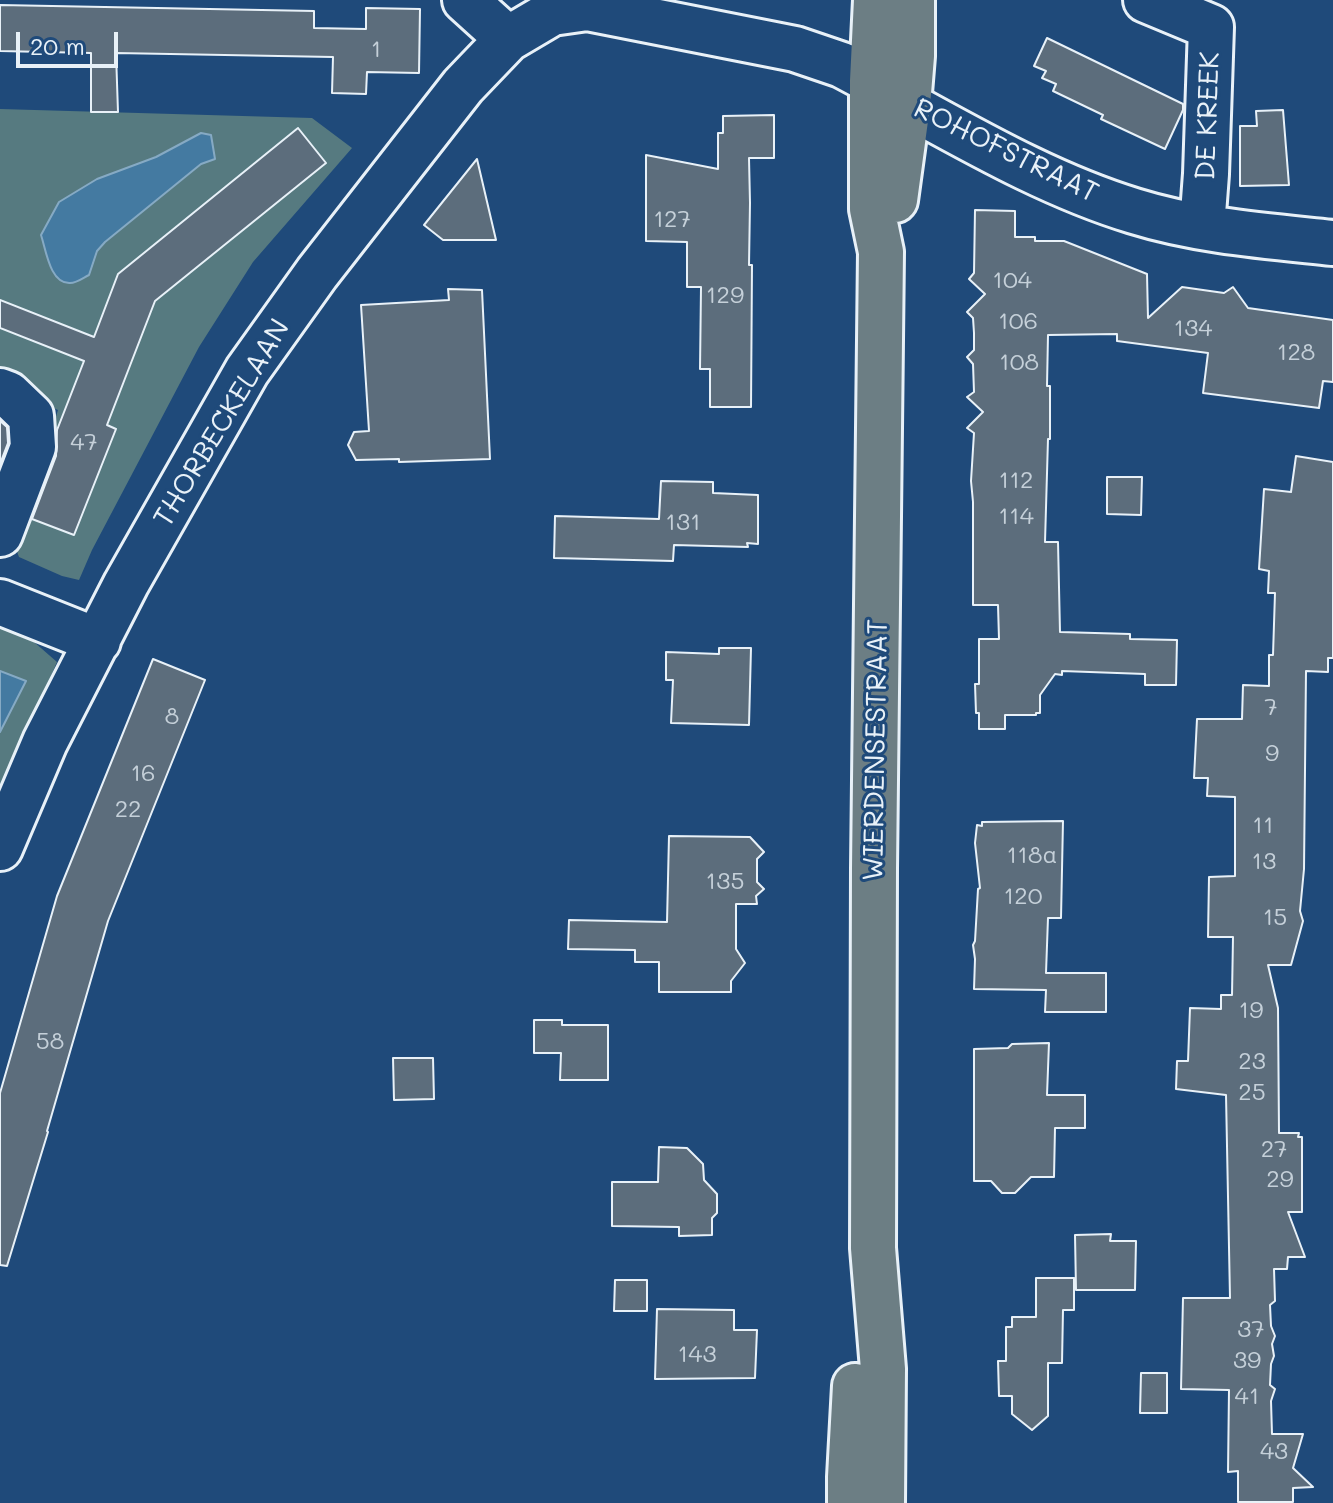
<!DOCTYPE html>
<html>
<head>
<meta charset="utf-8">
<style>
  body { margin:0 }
  #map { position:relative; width:1333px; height:1503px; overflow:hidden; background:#1f4a7a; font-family:Mali,sans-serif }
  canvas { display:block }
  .scale { position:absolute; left:16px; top:32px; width:102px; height:36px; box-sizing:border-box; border:4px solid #e8f1f8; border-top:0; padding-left:10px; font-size:24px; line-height:28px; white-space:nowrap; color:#e8f1f8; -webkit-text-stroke:6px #1f4a7a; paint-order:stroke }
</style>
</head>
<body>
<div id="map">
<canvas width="1333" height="1503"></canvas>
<div class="scale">20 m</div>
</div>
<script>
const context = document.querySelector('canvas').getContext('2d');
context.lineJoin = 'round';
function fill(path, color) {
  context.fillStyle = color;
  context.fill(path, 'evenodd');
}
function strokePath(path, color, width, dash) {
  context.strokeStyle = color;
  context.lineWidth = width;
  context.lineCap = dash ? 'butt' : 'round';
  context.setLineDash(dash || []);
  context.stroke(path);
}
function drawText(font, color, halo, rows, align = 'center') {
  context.font = font + ' Mali,sans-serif';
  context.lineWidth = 6;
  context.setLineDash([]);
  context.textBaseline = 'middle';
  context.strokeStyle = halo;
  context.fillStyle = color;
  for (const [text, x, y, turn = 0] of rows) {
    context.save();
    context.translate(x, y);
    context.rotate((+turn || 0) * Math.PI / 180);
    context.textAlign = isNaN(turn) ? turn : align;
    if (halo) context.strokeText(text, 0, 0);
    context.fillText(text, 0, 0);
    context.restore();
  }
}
const green = new Path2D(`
  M0,109L312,118L352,148L253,262L199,347L92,550L79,580L62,576L19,557L15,546L58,410L0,384ZM201,133L215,159L201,164L105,242L97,251L89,275L97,179L156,157Z
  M0,626L26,635L57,662L0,795Z`);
const water = new Path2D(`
  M201,133L211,135L215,159L201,164L105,242L97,251L89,275C83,278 77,283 70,283C50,284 46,250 41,235L59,202L97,179L156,157Z
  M0,671L26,681L0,732Z`);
const building = new Path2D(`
  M0,5L314,11V28L366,29V8L420,9L419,73L367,72L366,94L332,93L333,57L116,53L118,112H91V53L0,51Z
  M1047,38L1183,104V110L1165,149L1101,119L1103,115L1053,91L1056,84L1042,78L1046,71L1034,66Z
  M1283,110L1289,185L1240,186V126H1257L1256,111Z
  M774,115V158H749L750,203L749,265H752L751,407H710V369H700L701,287H687V242L646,241V155L718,169V133H723V116Z
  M298,128L326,163L155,301L107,425L116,429L74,535L32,519L56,456L57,430L84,361L0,328V300L94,337L118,274Z
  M477,159L496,240H443L424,225Z
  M975,210L1015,211V237H1035V241H1064L1147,274L1148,318L1182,287L1224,293L1233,287L1248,308L1333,320V382L1323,381L1319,408L1203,393L1208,353L1117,341V334L1048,335L1047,386H1050V439H1048L1045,542H1058L1060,632L1130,634V639L1177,640L1176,685H1145V674L1062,671V675L1055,674L1040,695V713H1036V715H1005V729H979V713H976L975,684H979V639H999L998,605H973V502L971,481L974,433L967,428L983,412L967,397L974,392L973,364L967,357L974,350V333L973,318L967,312L985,294L969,279L974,273Z
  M448,289L482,290L490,459L399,462V459L356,460L348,445L354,432L369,431L361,305L449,300Z
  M0,421L7,427L8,443L0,464Z
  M1296,456L1333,462V658H1328V672L1306,671L1304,869L1300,911L1303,921L1291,965H1268L1278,1008L1279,1133H1299L1298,1137H1302V1212H1288L1305,1257H1288L1287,1269H1274L1275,1301L1270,1305L1271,1326L1275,1336L1272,1344L1274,1356L1271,1364L1270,1385L1275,1389L1271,1401L1272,1434H1303L1293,1468L1313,1487L1293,1488V1502H1238V1471L1228,1472L1229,1390L1181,1389L1183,1298H1230L1226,1095L1176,1089L1177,1061H1188L1190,1008L1221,1009V995H1232L1233,937H1208L1209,877L1235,876V797L1207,796L1208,778H1194L1197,719H1242L1243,685L1269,686V655H1273L1275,593H1268L1269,571L1259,569L1264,489L1291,492Z
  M1107,477H1142L1141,515L1107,514Z
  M661,481L713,482V493L758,495V544L747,543L748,547L674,545L673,561L554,558L555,516L659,519Z
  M719,648H751L749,725L671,723L673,680H666V652L719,654Z
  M153,659L205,680L108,921L47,1131L48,1132L7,1266L0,1265V1093L57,896Z
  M1063,821L1061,918H1048L1046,973H1106V1012H1045L1046,990L974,989L975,959L973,945L975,941L978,889L980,888L975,843L977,825L982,826V822Z
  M669,836L750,837L764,852L757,859V882L764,889L756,896L757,904H736V949L745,963L731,981V992H659V962H635V950L568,949L569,920L667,922Z
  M534,1020H562V1025H608V1080H560L561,1053H534Z
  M1049,1043L1047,1095H1085V1128H1055L1054,1177H1031L1015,1193H1002L991,1181H974V1049L1008,1048L1012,1044Z
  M393,1058H433L434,1099L394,1100Z
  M659,1147L687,1148L703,1164L704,1180L717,1194V1213L712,1218V1235L679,1236V1227L612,1226V1182H658Z
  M1111,1234L1110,1241H1136L1135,1290H1076L1075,1235Z
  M1036,1278H1074V1310H1063L1062,1363H1048V1416L1032,1430L1012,1414V1396H999L998,1361H1006V1327H1012V1317H1036Z
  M615,1280H647V1311H614Z
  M657,1309L734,1310V1330H757L755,1378L655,1379Z
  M1141,1373H1167V1413H1140Z`);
const minor = new Path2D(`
  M465,0L508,39
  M1146,0L1211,27L1206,174L1202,227
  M908,105C981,145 1055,187 1134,211C1198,231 1267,236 1333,243
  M0,391L8,394L31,416L33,447L0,534
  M0,602L98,641
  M0,848L45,742L126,584L247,371L317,273L463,86L508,39L552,13L587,8L795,49L842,65L872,81`);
const major = new Path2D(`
  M876,0L872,81V209L881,252L874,868L873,1248L883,1369L882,1503
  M895,200L908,105L912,56V0
  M850,1503V1477L855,1386`);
const numberNames = [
  ["1",376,50],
  ["127",672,220],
  ["104",1012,281],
  ["129",725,296],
  ["106",1018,322],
  ["134",1193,329],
  ["128",1296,353],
  ["108",1019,363],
  ["47",84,443],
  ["112",1016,481],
  ["114",1016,517],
  ["131",683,523],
  ["7",1271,708],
  ["8",172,717],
  ["9",1272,754],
  ["16",143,774],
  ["22",128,810],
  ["11",1263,826],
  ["118a",1032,856],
  ["13",1264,862],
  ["135",725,882],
  ["120",1023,897],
  ["15",1275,918],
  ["19",1251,1011],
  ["58",50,1042],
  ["23",1252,1062],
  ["25",1252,1093],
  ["27",1274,1150],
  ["29",1280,1180],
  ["37",1251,1330],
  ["143",697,1355],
  ["39",1247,1361],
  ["41",1247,1397],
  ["43",1274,1452]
];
const streetNames = [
  ["DE KREEK",1208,116,-88],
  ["ROHOFSTRAAT",1006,151,26],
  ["THORBECKELAAN",222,423,-59],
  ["WIERDENSESTRAAT",876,750,-89]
];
fill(green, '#567a80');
fill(water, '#447aa1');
strokePath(water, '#86aac4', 2);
fill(building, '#5c6d7c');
strokePath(building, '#e8f1f8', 2);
strokePath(minor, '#e8f1f8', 50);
strokePath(major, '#e8f1f8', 50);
strokePath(minor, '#1f4a7a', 44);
strokePath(major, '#6c7e84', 44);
drawText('24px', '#c5d0d9', null, numberNames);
drawText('28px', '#e8f1f8', '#1f4a7a', streetNames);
</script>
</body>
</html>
